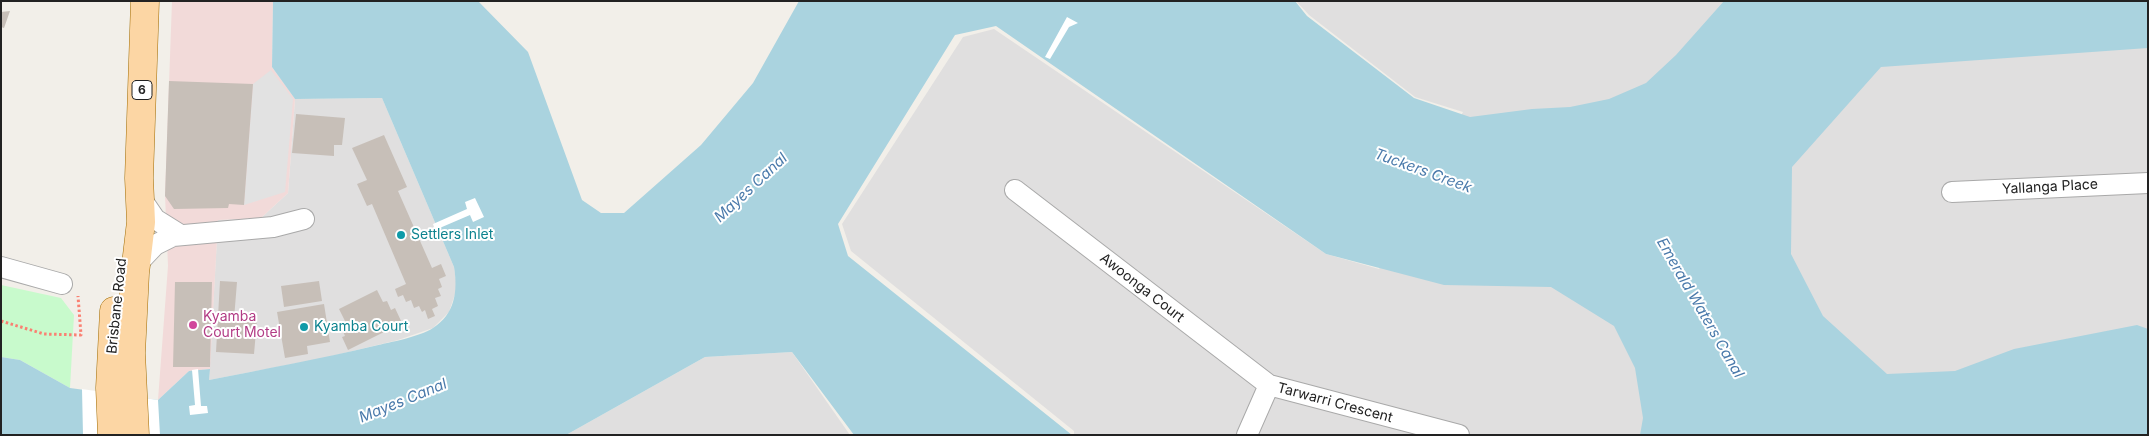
<!DOCTYPE html>
<html>
<head>
<meta charset="utf-8">
<style>
  body { margin:0 }
  #map { position:relative; width:2149px; height:436px; overflow:hidden; background:#f2efe9; font-family:Inter,sans-serif }
  canvas { display:block }
  .frame { position:absolute; inset:0; border:2px solid #222; pointer-events:none }
</style>
</head>
<body>
<div id="map">
<canvas width="2149" height="436"></canvas>
<div class="frame"></div>
</div>
<script>
const context = document.querySelector('canvas').getContext('2d');
context.lineJoin = 'round';
function fill(path, color) {
  context.fillStyle = color;
  context.fill(path, 'evenodd');
}
function strokePath(path, color, width, dash) {
  context.strokeStyle = color;
  context.lineWidth = width;
  context.lineCap = dash ? 'butt' : 'round';
  context.setLineDash(dash || []);
  context.stroke(path);
}
function drawText(font, color, halo, rows, align = 'center') {
  context.font = font + ' Inter,sans-serif';
  context.lineWidth = 4;
  context.setLineDash([]);
  context.textBaseline = 'middle';
  context.strokeStyle = halo;
  context.fillStyle = color;
  for (const [text, x, y, turn = 0] of rows) {
    context.save();
    context.translate(x, y);
    context.rotate((+turn || 0) * Math.PI / 180);
    context.textAlign = isNaN(turn) ? turn : align;
    if (halo) context.strokeText(text, 0, 0);
    context.fillText(text, 0, 0);
    context.restore();
  }
}
const residential = new Path2D(`
  M1296,1H2148V435H1074V431L851,251L842,224L963,37L994,29L1326,254L1379,269L1463,112L1415,97L1309,15Z
  M382,98L454,267L457,288L449,312L433,328L398,340L324,358L209,380L218,220L261,218L288,193L295,99Z
  M792,352L850,435H566L705,357Z`);
const commercial = new Path2D(`
  M172,1H273L272,67L295,99L288,193L261,218L218,220L210,369L189,371L158,400L168,266L165,195Z`);
const park = new Path2D(`
  M1,285L61,298L74,315L70,388L20,360L1,357Z`);
const parking = new Path2D(`
  M271,70L293,99L285,192L244,205L253,84Z`);
const water = new Path2D(`
  M273,1H478L528,52L582,200L601,213H624L701,145L753,83L799,1H1295L1307,16L1414,98L1470,117L1532,109L1570,107L1609,99L1646,83L1676,55L1724,1H2148V48L1881,67L1792,167L1791,254L1823,316L1887,374L1955,371L2014,349L2137,325L2148,329V435H1640L1643,418L1635,368L1614,326L1551,287L1444,285L1326,254L996,26L955,35L838,224L848,256L1072,435H854L792,352L705,357L566,435H1V357L20,360L70,388L158,400L189,371L210,369L209,380C264,369 320,359 374,346C391,342 419,337 433,328C455,314 458,291 454,267L382,98L295,99L272,67Z`);
const pier = new Path2D(`
  M1067,17L1078,23L1069,27L1050,59L1045,57Z
  M475,198L484,217L473,222L470,215L435,230L433,224L467,209L465,202Z
  M198,369L201,406H207L208,413L190,415L189,406L195,405L192,370Z
  M82,389L158,400L160,435H83Z`);
const building = new Path2D(`
  M10,11L4,28L1,27V12Z
  M169,81L253,84L244,205L229,204L228,208L174,209L165,196Z
  M296,114L345,118L342,145H334V156L292,153Z
  M384,135L407,187L398,191L432,268L441,264L446,276L439,279L442,287L438,289L441,296L435,298L438,306L432,309L435,316L428,319L425,310L422,312L419,306L414,308L411,300L406,302L403,295L398,297L395,289L406,284L372,204L367,206L357,184L367,180L352,148Z
  M220,281L237,282L234,319L257,320L254,354L216,352Z
  M319,281L322,301L284,307L281,286Z
  M175,282H212L210,367H173Z
  M377,290L383,302L387,301L391,310L395,308L402,323L348,350L342,337L345,336L342,329L348,327L339,309Z
  M324,304L330,342L307,346L308,354L285,358L277,312Z`);
const path = new Path2D(`
  M1,321L44,334L81,335L78,296`);
const minor = new Path2D(`
  M1015,190L1269,385L1459,435
  M1952,192L2148,183
  M140,197L155,219L179,234
  M136,265L155,245L173,236L273,227L304,219
  M1,267L62,284
  M1247,435L1269,385`);
const primary = new Path2D(`
  M112,435L110,388L114,311
  M135,435L131,353L135,273L141,222L139,178L145,1`);
const markers = [
  [401,235,5,"#0f9aa8"],
  [193,325,5,"#d1479c"],
  [304,327,5,"#0f9aa8"]
];
const shields = [
  [142,90,20]
];
const shieldNames = [
  ["6",142,90]
];
const streetNames = [
  ["Yallanga Place",2050,187,-3],
  ["Awoonga Court",1142,288,38],
  ["Brisbane Road",117,306,-84],
  ["Tarwarri Crescent",1335,403,15]
];
const cultureNames = [
  ["Settlers Inlet",411,235],
  ["Kyamba Court",314,327]
];
const hotelNames = [
  ["Kyamba",203,317],
  ["Court Motel",203,333]
];
const waterNames = [
  ["Tuckers Creek",1423,171,20],
  ["Mayes Canal",751,188,-43],
  ["Emerald Waters Canal",1700,308,60],
  ["Mayes Canal",403,401,-22]
];
fill(residential, '#e0dfdf');
fill(commercial, '#f2dad9');
fill(park, '#c8facc');
fill(parking, '#e2e2e2');
fill(water, '#aad3df');
fill(pier, '#fff');
fill(building, '#c7bfb8');
strokePath(minor, '#a9a9a9', 22);
strokePath(primary, '#a06b00', 29);
strokePath(path, '#fa8072', 3, [2.5, 2.5]);
strokePath(minor, '#fff', 20);
strokePath(primary, '#fcd6a4', 28);
for (const [x, y, r, color] of markers) {
  const dot = new Path2D();
  dot.arc(x, y, r, 0, 2 * Math.PI);
  context.fillStyle = color;
  context.fill(dot);
  strokePath(dot, '#fff', 2);
}
for (const [x, y, w] of shields) {
  const box = new Path2D();
  box.roundRect(x - w / 2, y - 9.5, w, 19, 4);
  context.fillStyle = '#fff';
  context.fill(box);
  strokePath(box, '#222', 1);
}
drawText('bold 12px', '#222', null, shieldNames);
drawText('14px', '#222', '#fff', streetNames);
drawText('14px', '#0d838f', '#fff', cultureNames, 'left');
drawText('14px', '#b23c85', '#fff', hotelNames, 'left');
drawText('italic 15px', '#4a7aab', '#fff', waterNames);
</script>
</body>
</html>
